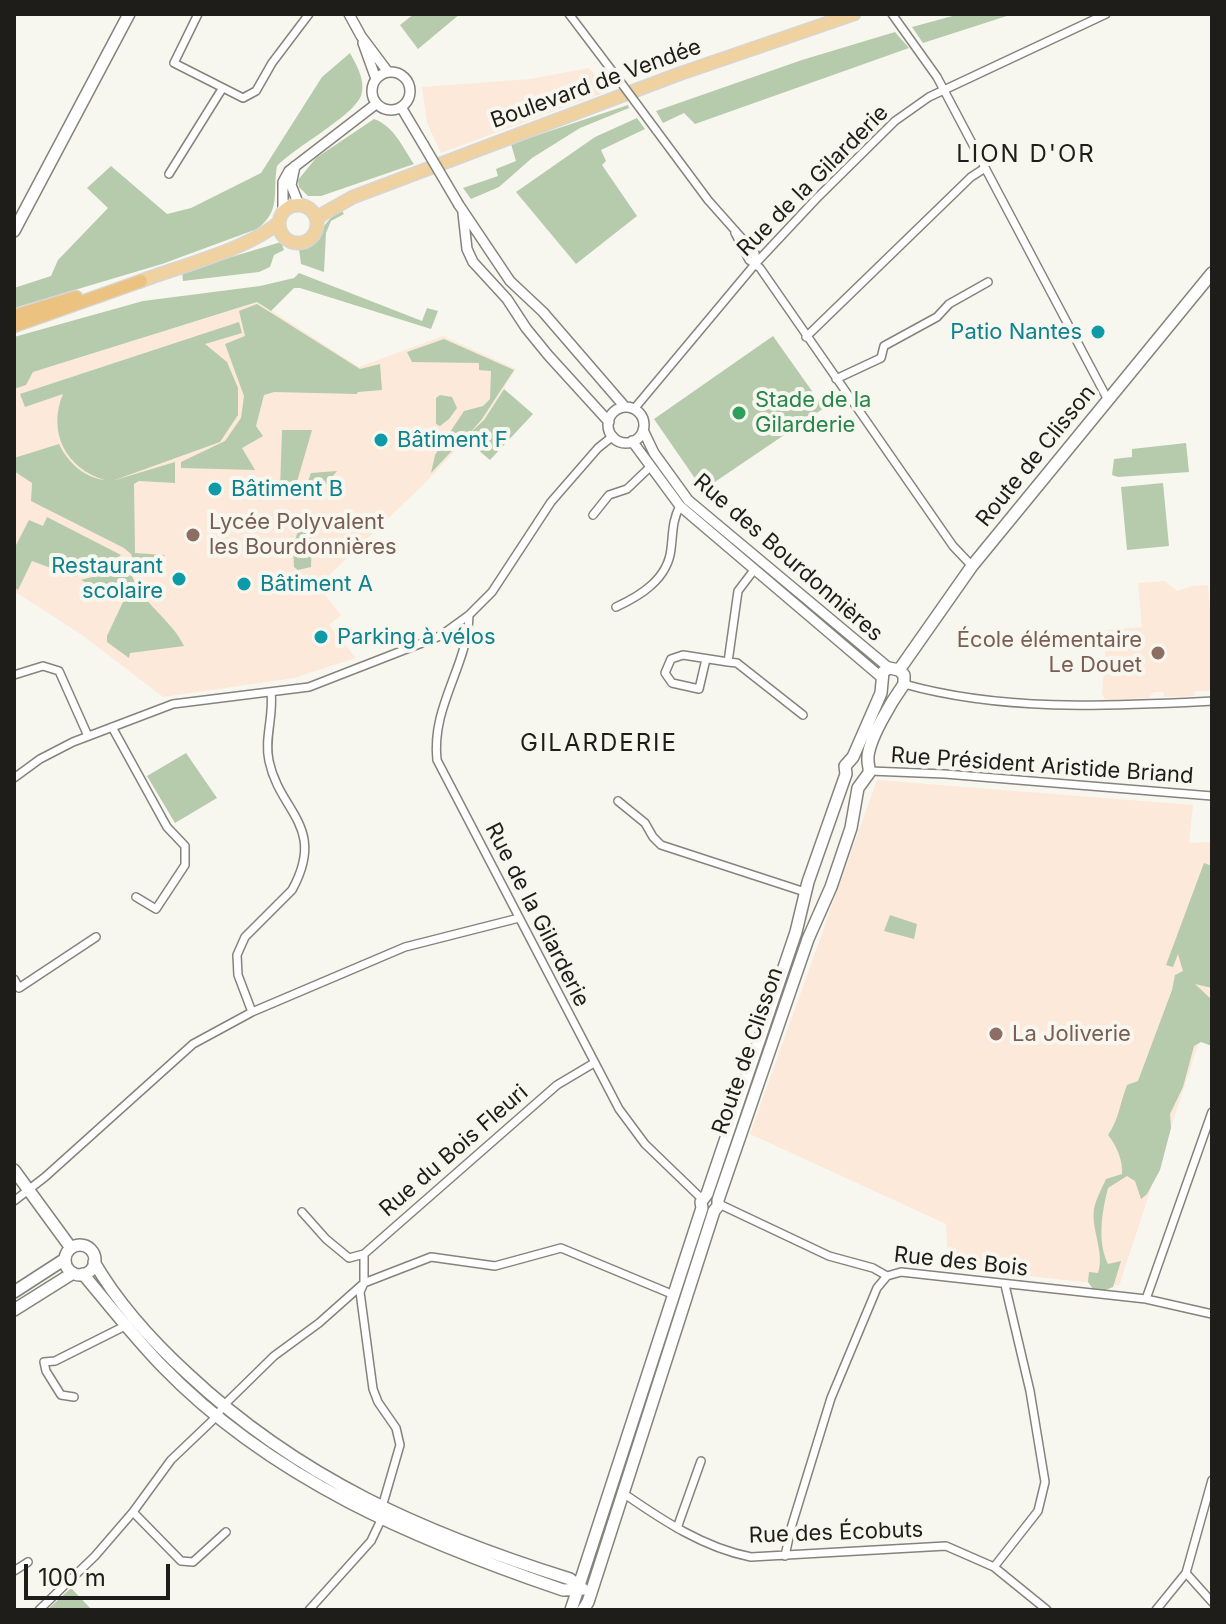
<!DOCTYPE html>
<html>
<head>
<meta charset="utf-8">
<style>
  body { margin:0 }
  #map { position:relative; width:1226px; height:1624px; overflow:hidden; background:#f8f7ef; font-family:Inter,sans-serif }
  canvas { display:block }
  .frame { position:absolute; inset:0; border:16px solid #1e1d1a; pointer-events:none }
  .scale { position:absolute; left:24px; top:1564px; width:146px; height:36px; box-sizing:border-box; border:4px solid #1e1d1a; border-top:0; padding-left:10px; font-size:24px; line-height:28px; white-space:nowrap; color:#1e1d1a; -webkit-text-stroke:6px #f8f7ef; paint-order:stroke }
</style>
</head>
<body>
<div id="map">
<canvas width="1226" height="1624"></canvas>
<div class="frame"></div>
<div class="scale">100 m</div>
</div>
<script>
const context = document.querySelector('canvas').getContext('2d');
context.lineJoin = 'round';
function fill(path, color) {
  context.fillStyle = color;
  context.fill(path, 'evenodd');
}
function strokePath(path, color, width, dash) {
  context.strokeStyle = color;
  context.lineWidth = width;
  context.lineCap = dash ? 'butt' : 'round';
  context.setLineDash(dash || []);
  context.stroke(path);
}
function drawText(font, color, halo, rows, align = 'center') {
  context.font = font + ' Inter,sans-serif';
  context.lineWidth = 8;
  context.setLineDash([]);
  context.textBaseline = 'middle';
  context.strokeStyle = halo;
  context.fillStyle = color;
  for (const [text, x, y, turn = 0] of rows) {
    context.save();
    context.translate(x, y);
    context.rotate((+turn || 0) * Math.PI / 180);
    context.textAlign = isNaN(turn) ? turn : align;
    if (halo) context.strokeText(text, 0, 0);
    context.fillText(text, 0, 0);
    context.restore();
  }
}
const education = new Path2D(`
  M589,68L609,91L441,153L427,123L422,87L530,79Z
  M258,302L359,367L443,336L516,369L484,420L425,483L318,586L341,615L329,625L356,658L294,678L163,697L82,635L14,591V389L26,385L33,372Z
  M1165,581L1177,591L1192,586L1208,585L1212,633V691H1195L1194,696L1164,697L1163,692H1154L1148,698L1105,700L1102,693L1107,630L1142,627L1138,583Z
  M877,780L1193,805L1189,843L1212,842V1033L1201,1036L1119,1286L948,1267L946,1224L750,1134Z`);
const green = new Path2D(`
  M414,14H460L418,49L400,25Z
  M960,14H1013L923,43L912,27Z
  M895,32L909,48L695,124L684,113L663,123L656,111L802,60Z
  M350,53C357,66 366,81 361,96C352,117 295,147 277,166C272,194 282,210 257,229L162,264L14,308V288L51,276L58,260L108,208L87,188L111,166L167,214L191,208L261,173L322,77Z
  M628,105L629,108L580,128L532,158L499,187L471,199L463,188L498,176L496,169L516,161L511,144Z
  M637,118L645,129L601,150L606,161L602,165L637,216L576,264L516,192L595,137Z
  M374,119C394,126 403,148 414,164L321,196H308L299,187L298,180L316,158Z
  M341,209L344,214L331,221L326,233L324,272L301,264L299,249C320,240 323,221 341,209Z
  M281,242L284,250L274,255L270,267L259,272L183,281L182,272Z
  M299,273L422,321L427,308L438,311L431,329L300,288H294L271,311L257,302L33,372L26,385L14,389V337L143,301L260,286L294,278Z
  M257,304L360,369L380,364L382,390L358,392L357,394L274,392L264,395L256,426L263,436L242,448L255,470L181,468V462L225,441L241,418L244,396L225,344L245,336L239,311Z
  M239,322L242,333L205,344L227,362L238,388V415L220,442L112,481L175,462V483L139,481L134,484L135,553L165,555L139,576L131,554L124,548L31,501L32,483L14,471V458L59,444C68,463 85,478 105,480C66,469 47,432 63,394L25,407L20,394Z
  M773,336L824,408L703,490L654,419Z
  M444,339L514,370L482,419L469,434L484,420L504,389L533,414L490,460L464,438L431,473L435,455L464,411L483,406L490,399L491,371L479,370V363L412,362L407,352Z
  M440,395L452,397L457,408L449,419L440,426L436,424V398Z
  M282,430H312L294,492L280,490Z
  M1186,443L1189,472L1118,477L1112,475L1114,459L1132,457V449Z
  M337,471L317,495L304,493L311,473Z
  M1163,483L1169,546L1127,550L1121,487Z
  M47,517L121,555L102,569L85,570L75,577L32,561L18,590L14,587V549L29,520L43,526Z
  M299,528L312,529L311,567L298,570L294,567L293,546Z
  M121,563H129C133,599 170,616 184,646L130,653L129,658L107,642V636L123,602L81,580L107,573Z
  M186,753L217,798L175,823L147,776Z
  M1204,863L1212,866V988L1195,984L1212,1000V1046L1201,1042L1194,1046L1183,1087L1170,1114L1171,1128L1160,1170L1147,1194L1141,1199L1135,1181L1127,1176L1108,1188C1102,1211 1097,1242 1108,1264L1121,1261L1113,1287L1103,1291L1093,1289L1088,1282L1089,1272L1098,1273C1105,1253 1091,1230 1094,1209C1096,1199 1102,1188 1106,1179L1122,1174C1123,1161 1117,1146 1108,1135C1119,1119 1120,1103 1127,1085L1138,1081L1172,990L1175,975L1183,971L1178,954L1173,967L1166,965Z
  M890,915L917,924L914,939L884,931Z
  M71,1588L92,1610H47Z`);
const minor = new Path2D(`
  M198,14L174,63L243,98L256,91L272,63L309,14
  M569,14L619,80
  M892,14L937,77L1108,400
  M656,130L708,200L755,253L756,263
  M169,174L222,89
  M735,233L749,260L760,268L953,546L972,566
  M806,337L971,177L985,168
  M836,379L881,358L884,346L937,317L949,304L988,282
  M634,409L756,263L816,199L895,121L929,97L1106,14
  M593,515L609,495L627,489L650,467
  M616,607C640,596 668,579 671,549C673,534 672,520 680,506
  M469,615C468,666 431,706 437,760L619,1109L645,1144L702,1199
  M706,659L699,689L672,683L665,673L671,659L683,655L728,662L738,591L754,570
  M728,662L737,663L803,715
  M14,675L43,666L59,671L88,736
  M904,684C1004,712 1109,706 1212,701
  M112,727L167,827L185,846V865L156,909L136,897
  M870,771L945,774L1212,796
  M14,778L40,759L73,742L173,704L309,687L440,636L469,615L492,592L551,502L598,448L613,436
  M618,801L645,823L653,837L661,845L805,892
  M14,979L19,988L96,937
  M252,1012L238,975L237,955L245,937L292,890C327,826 280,813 269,761C264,738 274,716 271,692
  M14,1201L45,1177L193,1044L252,1012L405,947L519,918
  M719,1204L829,1256L873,1268L887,1276
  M302,1212L326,1239L349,1258L364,1254
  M887,1276L901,1272L1146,1299L1212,1314
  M1146,1299L1212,1112
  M74,1397L61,1395L46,1371L44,1362L55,1361L125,1326
  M623,1493C662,1520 704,1548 751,1557L946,1546L994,1567L1047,1610
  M133,1512L181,1561L193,1562L226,1532
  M677,1528L701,1461
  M785,1556L791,1528L831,1398L877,1288L887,1276
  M994,1567L1038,1511L1045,1482L1030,1391L1005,1285
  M14,1571L28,1562
  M1186,1573L1212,1602
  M39,1610L95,1556L133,1512L171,1460L215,1418L225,1404L274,1356L319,1323L364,1283L431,1257L495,1266L561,1248L674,1295
  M309,1610L371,1541L381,1520L382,1507L400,1445L396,1428L378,1402L373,1389L360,1292L364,1283V1254L557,1085L594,1063
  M1156,1610L1186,1573L1212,1480`);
const tertiary = new Path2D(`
  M349,14L361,36L388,72
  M363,43L376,79
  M372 91a19 19 0 1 1 38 0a19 19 0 1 1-38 0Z
  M401,107L423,144
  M295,166L291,185L299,205
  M459,205L510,281L543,312L625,407
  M283,212V182L289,171L376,104
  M463,213L467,249L473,262L507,299L526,328L548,355L609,422
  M608 425a18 18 0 1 1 36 0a18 18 0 1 1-36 0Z
  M643,430L654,453L688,500L889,668
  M632,441L680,506L881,677`);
const secondary = new Path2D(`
  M14,231L129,14
  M899,670L972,566L1212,273
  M14,1170L71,1248
  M65 1260a15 15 0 1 1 30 0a15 15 0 1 1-30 0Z
  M94,1262C119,1305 152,1341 188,1374C300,1479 424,1533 570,1579L579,1586
  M83,1274C109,1305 134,1337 162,1366C272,1480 417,1540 563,1590L583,1589
  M14,1292L65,1259
  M14,1310L73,1273
  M571,1610L702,1208L701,1202L707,1194L796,932L808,882L846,774L845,766L853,757L881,693L883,672L889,668L899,670
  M583,1610L588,1602L714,1211L718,1206V1200L808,939L831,887L851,828L858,788L869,773C870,769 868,765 868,761C866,742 894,698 904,684V675L899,670`);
const primary = new Path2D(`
  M279 224a19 19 0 1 1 38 0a19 19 0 1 1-38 0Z
  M317,220L321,215L353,197L679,74L854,14
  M141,281C180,266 249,249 279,222`);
const trunk = new Path2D(`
  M14,316L76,297
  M14,326L141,281`);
const minorBridge = new Path2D(`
  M619,80L656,130`);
const tertiaryBridge = new Path2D(`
  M423,144L459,205`);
const markers = [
  [1098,332,8,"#0f9aa8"],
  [739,413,8,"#2e9e5b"],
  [381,440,8,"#0f9aa8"],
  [215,489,8,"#0f9aa8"],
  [193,535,8,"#8d6e63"],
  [179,579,8,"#0f9aa8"],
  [244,584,8,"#0f9aa8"],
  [321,637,8,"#0f9aa8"],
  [1158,653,8,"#8d6e63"],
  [996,1034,8,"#8d6e63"]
];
const streetNames = [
  ["Boulevard de Vendée",596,84,-20],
  ["Rue de la Gilarderie",813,181,-45],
  ["Route de Clisson",1036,456,-51],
  ["Rue des Bourdonnières",788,558,41],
  ["Rue Président Aristide Briand",1042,766,4],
  ["Rue de la Gilarderie",537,915,63],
  ["Route de Clisson",748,1051,-71],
  ["Rue du Bois Fleuri",454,1151,-41],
  ["Rue des Bois",961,1262,6],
  ["Rue des Écobuts",836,1533,-2]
];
const cultureNames = [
  ["Patio Nantes",1082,332,"right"],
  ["Bâtiment F",397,440],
  ["Bâtiment B",231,489],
  ["Restaurant",163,566,"right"],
  ["scolaire",163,591,"right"],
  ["Bâtiment A",260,584],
  ["Parking à vélos",337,637]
];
const leisureNames = [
  ["Stade de la",755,400],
  ["Gilarderie",755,425]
];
const educationNames = [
  ["Lycée Polyvalent",209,522],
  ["les Bourdonnières",209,547],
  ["École élémentaire",1142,640,"right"],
  ["Le Douet",1142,665,"right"],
  ["La Joliverie",1012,1034]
];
const neighbourhoodNames = [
  ["LION D'OR",1026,155],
  ["GILARDERIE",599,744]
];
fill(education, '#fce9d9');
fill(green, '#b6caac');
strokePath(minor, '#85837c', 10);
strokePath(tertiary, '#85837c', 12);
strokePath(secondary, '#85837c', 14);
strokePath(primary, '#d6d6d6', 15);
strokePath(trunk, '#d6d6d6', 15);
strokePath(minor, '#fff', 7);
strokePath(tertiary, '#fff', 9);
strokePath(secondary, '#fff', 11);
strokePath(primary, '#f0d1a0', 12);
strokePath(trunk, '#ebc280', 12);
strokePath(minorBridge, '#85837c', 10, []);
strokePath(tertiaryBridge, '#85837c', 12, []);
strokePath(minorBridge, '#fff', 7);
strokePath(tertiaryBridge, '#fff', 9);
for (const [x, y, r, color] of markers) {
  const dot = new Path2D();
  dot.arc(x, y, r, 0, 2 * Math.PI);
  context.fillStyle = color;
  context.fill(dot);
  strokePath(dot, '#f8f7ef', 3);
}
drawText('22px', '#1e1d1a', '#f8f7ef', streetNames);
drawText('22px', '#0d838f', '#f8f7ef', cultureNames, 'left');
drawText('22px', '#27864d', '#f8f7ef', leisureNames, 'left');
drawText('22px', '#785e54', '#f8f7ef', educationNames, 'left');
context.letterSpacing = '2px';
drawText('24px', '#1e1d1a', '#f8f7ef', neighbourhoodNames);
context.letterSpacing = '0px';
</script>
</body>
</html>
